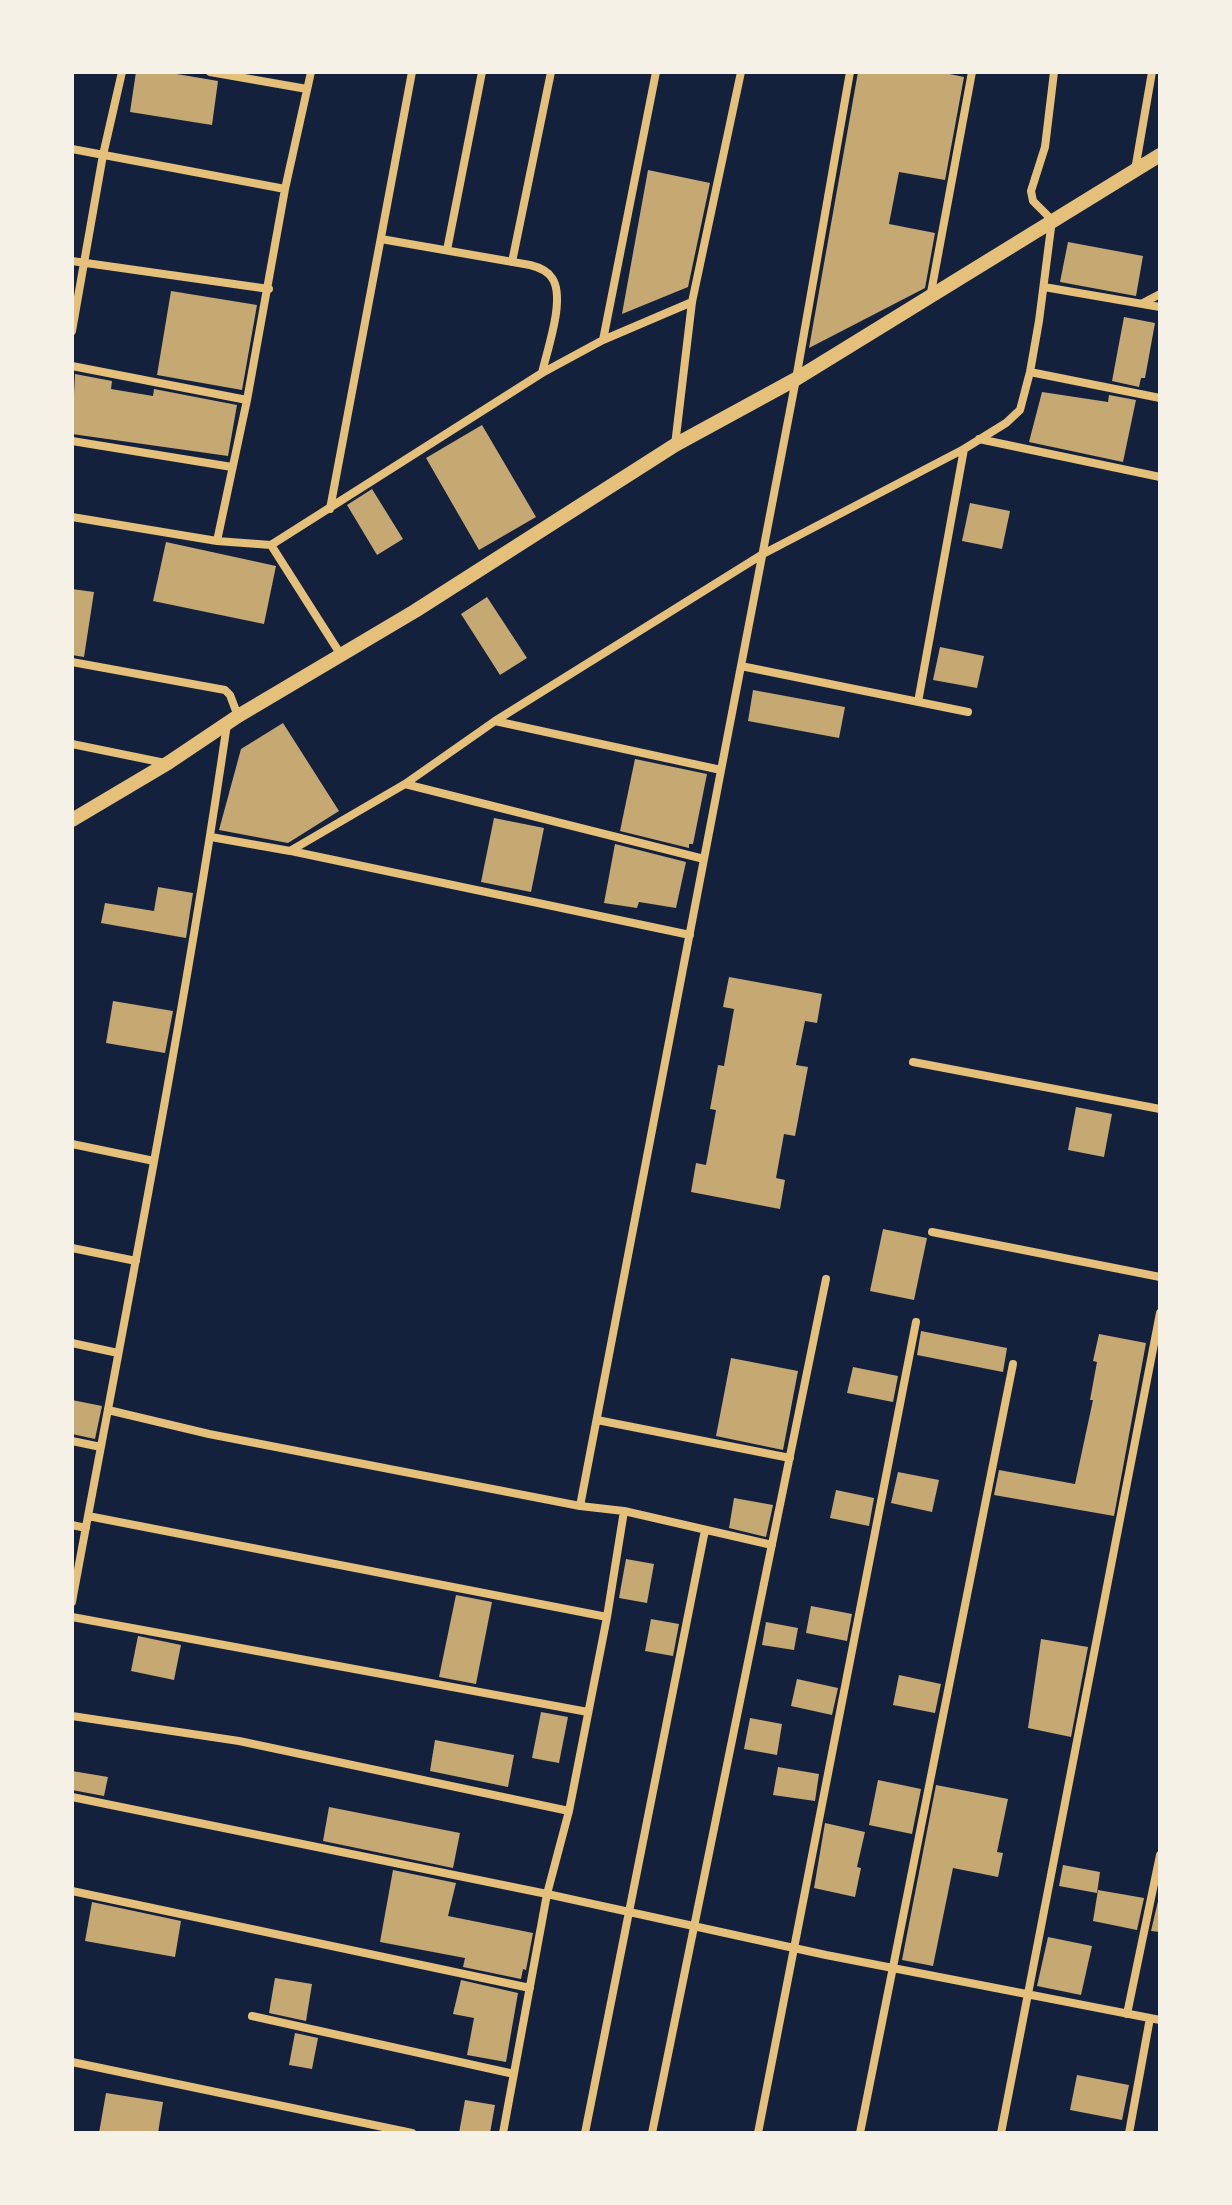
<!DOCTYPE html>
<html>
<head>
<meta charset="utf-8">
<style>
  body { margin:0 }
  #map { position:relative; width:1232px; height:2205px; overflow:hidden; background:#14213d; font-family:Bitter,serif }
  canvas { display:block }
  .frame { position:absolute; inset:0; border:74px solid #f6f1e7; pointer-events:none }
</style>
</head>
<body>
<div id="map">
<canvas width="1232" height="2205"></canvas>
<div class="frame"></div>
</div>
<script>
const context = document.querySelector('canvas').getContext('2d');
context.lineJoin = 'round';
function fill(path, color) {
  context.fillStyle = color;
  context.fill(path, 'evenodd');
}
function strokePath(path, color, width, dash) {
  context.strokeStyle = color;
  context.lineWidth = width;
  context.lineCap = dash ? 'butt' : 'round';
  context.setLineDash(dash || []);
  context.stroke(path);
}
const building = new Path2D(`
  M136,72H165L218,81L212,125L130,112Z
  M858,72H940L964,77L945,180L899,172L889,224L935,233L925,288L809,348Z
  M648,170L710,183L688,287L622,314Z
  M1068,242L1143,256L1136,296L1060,282Z
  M171,291L257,305L242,390L157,375Z
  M1124,317L1155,323L1145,378H1141L1139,387L1112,381Z
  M75,374L112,381L111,389L153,396L154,389L237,405L228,456L72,434Z
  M1042,392L1108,402L1109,395L1136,400L1123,462L1029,442Z
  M482,425L536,517L479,550L426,458Z
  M372,489L403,539L377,555L347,505Z
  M970,503L1010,511L1002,549L962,541Z
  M166,542L276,566L264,624L153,601Z
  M72,589L94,592L84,657L72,655Z
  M487,597L527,658L500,675L461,614Z
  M940,647L984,656L977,688L933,680Z
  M753,690L845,707L839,738L748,721Z
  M283,723L339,811L288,843L219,830L241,749Z
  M635,759L707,774L693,844H689V848L620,831Z
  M494,818L544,828L531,892L481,882Z
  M615,844L686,862L676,908L639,902L637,908L604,903Z
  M158,887L193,893L186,938L101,923L105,903L154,911Z
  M729,977L822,994L817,1023L805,1021L796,1065L808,1067L795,1136L784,1134L776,1178L785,1180L780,1209L691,1192L696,1163L706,1165L716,1110L710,1109L718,1065L724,1066L734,1009L723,1007Z
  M113,1001L173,1011L165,1053L106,1043Z
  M1076,1107L1112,1114L1104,1157L1068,1150Z
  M883,1229L927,1238L914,1300L870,1291Z
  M921,1331L1007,1348L1003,1372L917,1355Z
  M1099,1334L1146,1343L1114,1516L994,1495L999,1470L1075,1484L1093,1400H1090L1097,1362L1093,1361Z
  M731,1358L798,1371L783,1450L716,1436Z
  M853,1367L898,1376L893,1402L847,1393Z
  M72,1400L102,1406L95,1439L72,1434Z
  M898,1472L939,1480L932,1512L891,1503Z
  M836,1490L874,1498L869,1526L830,1518Z
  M734,1498L773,1505L766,1537L729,1528Z
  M626,1559L654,1564L647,1603L619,1598Z
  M456,1595L492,1602L476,1684L439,1677Z
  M811,1606L852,1614L847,1641L806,1633Z
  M651,1619L679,1624L673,1656L645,1651Z
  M766,1622L798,1628L794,1650L762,1645Z
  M138,1636L181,1645L174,1680L131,1671Z
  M1041,1639L1088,1647L1071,1737L1028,1728Z
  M899,1675L941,1684L935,1713L893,1705Z
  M797,1679L838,1688L832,1715L791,1706Z
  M541,1712L568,1717L559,1763L532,1758Z
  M750,1718L782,1724L777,1755L744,1749Z
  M435,1740L514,1755L508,1787L430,1771Z
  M778,1767L819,1774L815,1801L773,1795Z
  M72,1771L108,1777L104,1796L72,1790Z
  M878,1780L921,1789L912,1834L869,1825Z
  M936,1785L1008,1799L997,1852L1003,1853L998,1877L953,1868L933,1966L902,1960Z
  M329,1807L460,1833L453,1868L323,1841Z
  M825,1823L865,1832L857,1867L861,1868L855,1897L814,1888Z
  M1063,1865L1100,1872L1097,1893L1059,1886Z
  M393,1870L456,1883L448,1916L533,1933L526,1970L523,1969L521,1979L463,1967L465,1958L380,1942Z
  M1098,1890L1144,1898L1137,1930L1093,1921Z
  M1158,1901H1160V1932L1151,1931Z
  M92,1902L181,1921L175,1957L85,1941Z
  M1048,1937L1092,1946L1081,1995L1037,1986Z
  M275,1978L312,1984L306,2021L269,2013Z
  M461,1980L518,1993L506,2062L467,2055L474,2018L453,2014Z
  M295,2033L318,2038L312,2069L289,2065Z
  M1077,2075L1129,2085L1122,2120L1070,2110Z
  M106,2093L163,2102L158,2133H99Z
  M465,2100L495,2105L490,2133H459Z`);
const minor = new Path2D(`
  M210,72L307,89
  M72,149L285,189
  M1135,170L1152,72
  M381,239L530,265C538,267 547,270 552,278C566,298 547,350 542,373
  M447,250L482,72
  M72,261L269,289
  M512,262L551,72
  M1044,287L1160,307
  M930,298L972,72
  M1143,303L1160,294
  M72,331L103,155L122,72
  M603,340L656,72
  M72,366L247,400
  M1030,372L1160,398
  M979,439L1160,477
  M72,441L232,467
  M675,445L692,302L741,72
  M330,509L412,72
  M72,517L217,541L271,545L341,655
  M217,541L247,400L285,189L311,72
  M271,545L542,373L603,340L692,302
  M72,662L225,690L230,695L238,716
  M741,666L968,712
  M918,702L964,449
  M495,721L721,770
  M72,744L165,763
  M405,784L704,859
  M211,837L290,851L405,784L495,721L763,554L964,449L1006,423L1020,410L1030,372L1039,321L1052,220L1033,201L1031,191L1045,147L1054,72
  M291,851L690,935
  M913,1062L1160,1109
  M72,1144L154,1161
  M932,1232L1160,1277
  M72,1248L136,1261
  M72,1343L118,1353
  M108,1410L209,1434L580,1506L624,1511L607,1617L569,1811L547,1894L503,2133
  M597,1420L790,1458
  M72,1441L101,1447
  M580,1506L796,379L850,72
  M624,1511L772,1545
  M88,1516L607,1617
  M72,1525L86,1528
  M72,1602C126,1310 184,1018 227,724
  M72,1617L588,1712
  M72,1716L239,1741L569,1811
  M72,1797L547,1894L826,1955L1160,2020
  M72,1891L530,1988
  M1127,2014L1160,1855
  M252,2016L514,2074
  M72,2062L412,2133
  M585,2133L705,1530
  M652,2133L826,1279
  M758,2133L916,1322
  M860,2133L1013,1364
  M1001,2133L1160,1313
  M1129,2133L1150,2018`);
const tertiary = new Path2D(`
  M72,820L168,763L238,716L415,611L675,445L796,379L1160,155`);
fill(building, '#c6a872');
strokePath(minor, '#e5c07b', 8);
strokePath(tertiary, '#e5c07b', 14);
</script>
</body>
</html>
